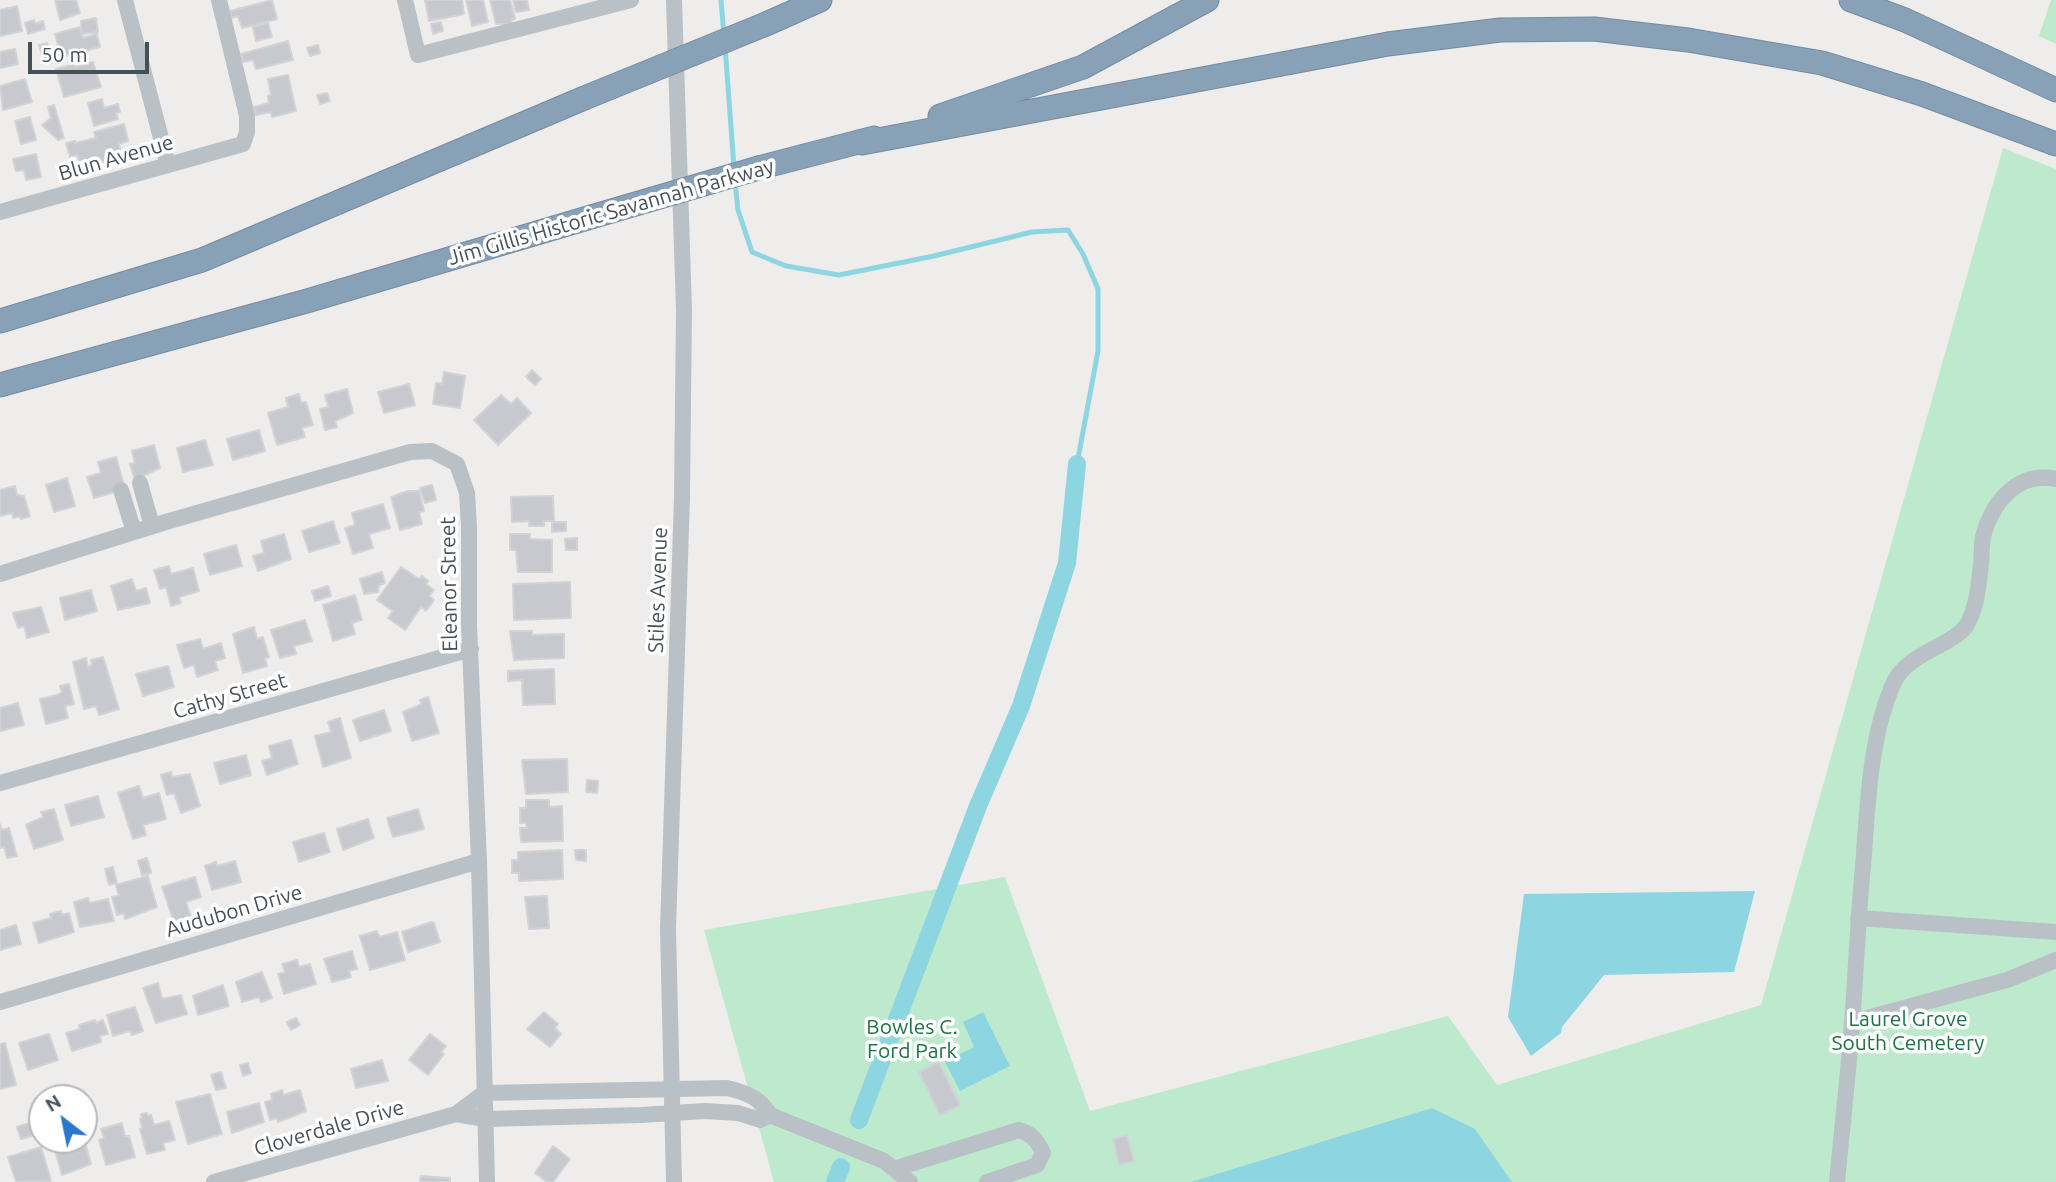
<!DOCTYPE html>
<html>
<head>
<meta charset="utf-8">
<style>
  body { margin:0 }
  #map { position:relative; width:2056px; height:1182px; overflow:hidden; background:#efecec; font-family:Ubuntu,sans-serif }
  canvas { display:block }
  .north { position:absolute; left:28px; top:1084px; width:70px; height:70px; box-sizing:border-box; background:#fff; border:2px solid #b5b9bc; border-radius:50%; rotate:328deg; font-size:19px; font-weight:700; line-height:28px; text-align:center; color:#465057 }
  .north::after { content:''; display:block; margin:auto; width:24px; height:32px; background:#2a77cb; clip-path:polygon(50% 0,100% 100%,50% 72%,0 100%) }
  .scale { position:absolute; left:28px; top:42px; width:121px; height:32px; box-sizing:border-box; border:4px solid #465057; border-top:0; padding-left:9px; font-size:21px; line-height:24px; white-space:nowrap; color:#465057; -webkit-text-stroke:5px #fff; paint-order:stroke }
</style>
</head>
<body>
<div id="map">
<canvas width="2056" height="1182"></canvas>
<div class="north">N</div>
<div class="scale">50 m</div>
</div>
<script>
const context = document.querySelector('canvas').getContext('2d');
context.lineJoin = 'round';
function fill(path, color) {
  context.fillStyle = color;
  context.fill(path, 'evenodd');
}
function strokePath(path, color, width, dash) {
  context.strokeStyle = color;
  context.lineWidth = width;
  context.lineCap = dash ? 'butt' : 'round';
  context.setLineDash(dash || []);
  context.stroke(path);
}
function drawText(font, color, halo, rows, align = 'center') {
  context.font = font + ' Ubuntu,sans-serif';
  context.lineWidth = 7;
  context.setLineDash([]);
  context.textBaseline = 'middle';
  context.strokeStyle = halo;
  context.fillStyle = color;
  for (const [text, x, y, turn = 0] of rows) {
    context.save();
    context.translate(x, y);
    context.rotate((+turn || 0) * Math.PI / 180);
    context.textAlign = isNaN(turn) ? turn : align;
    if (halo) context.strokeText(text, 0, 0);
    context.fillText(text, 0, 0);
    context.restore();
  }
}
const green = new Path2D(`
  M2051,0H2056V44L2039,36Z
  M2003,148L2056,169V1182H774L704,930L1005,877L1090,1111L1448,1016L1497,1085L1761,1005Z`);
const water = new Path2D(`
  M1755,891L1734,972L1604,975L1562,1027L1561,1033L1531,1056L1508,1017L1524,894Z
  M983,1012L1010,1066L960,1091L945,1062L974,1047L963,1022Z
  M1432,1108L1475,1129L1512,1182H1191Z`);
const stream = new Path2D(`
  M721,0L724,36
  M725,46L734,168
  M735,182L738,210L752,252L786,266L839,275L934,256L1032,232L1068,230L1083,254L1098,289V351L1077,464`);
const canal = new Path2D(`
  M859,1120L978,806L1021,706L1067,563L1077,464
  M835,1182L841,1167`);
const building = new Path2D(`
  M55,0H76L80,13L60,20Z
  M272,0L277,19L242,28L238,16L231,18L230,11Z
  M425,0H462L464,14L429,21Z
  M466,0H483L488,22L472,26Z
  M490,0H510L515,19L511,20L512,24H496Z
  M513,0H527L529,10L516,12Z
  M17,6L22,31L0,36V10Z
  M96,18L98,32L82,34L81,21Z
  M34,20L35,24L43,21L45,29L28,34L25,23Z
  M441,22L443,31L433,34L431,24Z
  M268,23L272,37L256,41L253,27Z
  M80,27L83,38L97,34L100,47L61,57L55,34Z
  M288,41L293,60L256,69L253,60L243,62L241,54Z
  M47,43L53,61L44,63L39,45Z
  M318,45L320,53L310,56L307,48Z
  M15,49L18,64L0,68V52Z
  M93,62L101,87L64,97L56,69L74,64L75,67Z
  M288,75L296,111L272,117L271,112L256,115L254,107L269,103L268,96L271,95L268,79Z
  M25,79L32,102L3,110L0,86Z
  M327,93L330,101L320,104L317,95Z
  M102,99L104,108L118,104L120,112L116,113L118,119L94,126L88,103Z
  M54,105L64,138L58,140L42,125L51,118L48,107Z
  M30,117L36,140L21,144L15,121Z
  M124,124L128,141L119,144L122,157L81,168L77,155L70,157L66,143L75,141V143L96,138L94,132Z
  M36,154L41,177L26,180L24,170L16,171L13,159Z
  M532,370L541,379L535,385L526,377Z
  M444,372L465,376L460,408L433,404L436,383L442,384Z
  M409,384L415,405L384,413L378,392Z
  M347,389L353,413L335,421L337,427L325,430L320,409L328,407L325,395Z
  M299,394L301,403L306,402L313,425L302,428L305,437L277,445L268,413L288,407L286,398Z
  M501,395L511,404L517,398L531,413L498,445L474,420Z
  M259,430L265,451L233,460L227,439Z
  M205,440L213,465L183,472L177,448Z
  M154,445L160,468L143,476L136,484L130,464L135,463L132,451Z
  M116,457L125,489L94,498L87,477L101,473L98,462Z
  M67,478L75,506L54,512L46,485Z
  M432,485L436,500L425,503L420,488Z
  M15,486L17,495L24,496L30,516L21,519L20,516L13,518L12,513L0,516V490Z
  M408,491H419L424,511L419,512L422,524L400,530L391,497Z
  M553,496L554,521H544V526H529V521L512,522L511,497Z
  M383,504L390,528L369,534L373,548L353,554L345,528L355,525L352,513Z
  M333,521L340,543L309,552L302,531Z
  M552,522H566V531L552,532Z
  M284,534L291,559L258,571L253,556L264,553L261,541Z
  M510,534H530V539L552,540V572H518L516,550H510Z
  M577,538V550H566L565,539Z
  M236,545L242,566L210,575L204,554Z
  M169,566L171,574L193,568L199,591L179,597L181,603L171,606L166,587L160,589L154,570Z
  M401,567L419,579L422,576L428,581L426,584L434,590L429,596L434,600L426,611L421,607L405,630L388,618L393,611L377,600Z
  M382,572L385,583L379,585L378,592L364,594L360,579Z
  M132,579L136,591L146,588L150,603L118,610L111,586Z
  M570,582L571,618L514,620L513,584Z
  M328,586L331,596L315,601L312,591Z
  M91,590L97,611L65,620L60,598Z
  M355,595L362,620L352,623L355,634L333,641L323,605Z
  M41,607L49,632L27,638L24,626L18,628L13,613Z
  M305,620L312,641L294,646L296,654L280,658L271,630Z
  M254,627L257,639L263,637L269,657L265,658L267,666L243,673L233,634Z
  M510,631H532V635L564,634V658L514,660Z
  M200,639L203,649L221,643L225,658L215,661L218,670L197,677L194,665L184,668L177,645Z
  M103,657L119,709L99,715L96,706L84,709L73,662L86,658L88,667L92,665L91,660Z
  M168,666L174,687L143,696L136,674Z
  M554,669L555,704L523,705L522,680L508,681V671Z
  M69,684L74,704L65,706L68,718L46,724L40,699L57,695L62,692L60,686Z
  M428,697L439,733L412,741L403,712L422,704L420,700Z
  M18,703L24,725L0,731V708Z
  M384,710L391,731L360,741L353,720Z
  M340,718L351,758L323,767L315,736L331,732L328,722Z
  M291,740L298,764L267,775L262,761L272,758L269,746Z
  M246,755L251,775L220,784L214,763Z
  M567,759L568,792L526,794L522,760Z
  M171,772L172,777L190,774L200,806L181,813L174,793L167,795L161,775Z
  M587,780L598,781L597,793L586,792Z
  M139,786L143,798L159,793L166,819L143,825L146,835L133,839L118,793Z
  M98,796L104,817L71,826L65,805Z
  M526,800H549V807L562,806L563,841L521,842L520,828H527L526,823H520V808H526Z
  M54,809L63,840L34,849L26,825L43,817L41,812Z
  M418,809L424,829L393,837L387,818Z
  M368,819L374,838L343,850L337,829Z
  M0,824L2,830L9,828L17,856L7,858L4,847L0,848Z
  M324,833L330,852L299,862L293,842Z
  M562,850L563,879L519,881V873H512V860H518V852Z
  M575,850H586V861L576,860Z
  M147,858L151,873L142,875L138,861Z
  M235,861L241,882L212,890L205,866L216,862L217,866Z
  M113,867L117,883L109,885L105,869Z
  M148,876L157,907L125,919L124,913L117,915L112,897L119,896L116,885Z
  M195,877L201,897L186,902L191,917L174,922L162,887Z
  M547,896L549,928L529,929L525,897Z
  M88,898L90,903L108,899L114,921L80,927L74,902Z
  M61,911L62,915L69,913L74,932L39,943L33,923L51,918L50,914Z
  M431,922L434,923L440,942L408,952L402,932Z
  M16,925L21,944L0,950V930Z
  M377,931L379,937L397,932L405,960L370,970L360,936Z
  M352,951L357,969L349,971L351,977L332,982L324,959Z
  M297,960L299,967L310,964L316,984L284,994L278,974L285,972L282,964Z
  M262,972L272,998L261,1002L259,997L242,1002L236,982Z
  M158,983L162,999L181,995L187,1014L156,1023L143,988Z
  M223,985L229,1006L198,1015L193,996Z
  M135,1007L143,1031L132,1035L130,1031L113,1036L107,1015Z
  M544,1012L558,1024L555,1028L561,1034L550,1047L527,1029Z
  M296,1018L300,1025L291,1030L287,1022Z
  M95,1020L96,1023L103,1020L108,1034L100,1036L101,1042L72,1051L66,1033L80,1029L79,1025Z
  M49,1034L58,1060L28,1070L19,1043Z
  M430,1034L446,1046L441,1052L444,1054L428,1075L409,1060Z
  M5,1043L16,1085L0,1089V1044Z
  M382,1060L388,1081L356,1088L351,1069Z
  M939,1062L960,1105L940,1115L919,1072Z
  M248,1063L251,1073L243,1076L240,1065Z
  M221,1072L226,1088L216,1090L211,1075Z
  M282,1090L284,1095L300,1090L306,1111L278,1122L277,1118L270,1120L265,1102L272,1100L271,1094Z
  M210,1094L222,1134L188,1144L176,1102Z
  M259,1103L264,1122L232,1133L227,1112Z
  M147,1113L148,1116L151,1115L154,1125L169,1121L175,1140L163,1143L165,1150L147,1154L140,1129L142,1128L140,1119L142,1118L141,1114Z
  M40,1120L42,1133L21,1139L17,1127Z
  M122,1123L125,1136H129L135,1157L106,1165L99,1140L104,1138L101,1129Z
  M1127,1135L1134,1161L1119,1165L1113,1139Z
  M86,1146L91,1164L62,1175L56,1154Z
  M553,1146L570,1159L553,1182H547L535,1173Z
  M41,1147L51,1181L16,1182L8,1157Z
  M421,1176L450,1178V1182H420Z`);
const minor = new Path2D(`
  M125,0L168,165
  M405,0L418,55L631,0
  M0,212L243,144L247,132V116L219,0
  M140,483L152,526
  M121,490L134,532
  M0,574L169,521L410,452L432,451L457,464L467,493L469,527V625L479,861L487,1182
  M0,783L471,649
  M1858,918L2056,932
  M0,1002L479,861
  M1852,1022L2007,980L2056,960
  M770,1115L884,1161L910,1182
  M894,1169L1019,1130C1032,1134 1037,1140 1043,1153L1037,1165L987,1182
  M214,1182L456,1114L484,1093L727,1088C745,1092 761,1098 770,1115L760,1120L738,1113L705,1111L641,1115L485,1119L456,1114
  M674,1182L668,929L682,497L684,310L674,0
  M1837,1182C1842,1129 1848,1077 1852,1024C1856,971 1858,918 1863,866C1868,805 1869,740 1893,684C1908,650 1958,646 1969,621C1977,604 1979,583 1981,564C1982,554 1981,542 1984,533C1994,500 2019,471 2056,479`);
const highway = new Path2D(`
  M1851,0L1905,20L2056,90
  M766,24L820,0
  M940,116L1083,67L1207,0
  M862,143L1388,44L1500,30L1594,29L1688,40L1822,63L1922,94L2056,144
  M762,167L874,138
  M0,321L202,260L582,99
  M0,385L307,301L591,217`);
const highwayBridge = new Path2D(`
  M582,99L766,24
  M591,217L762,167`);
const streetNames = [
  ["Blun Avenue",116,158,-16],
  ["Jim Gillis Historic Savannah Parkway",611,212,-16],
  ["Eleanor Street",449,584,-91],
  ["Stiles Avenue",658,590,-88],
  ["Cathy Street",230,696,-16],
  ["Audubon Drive",234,911,-16],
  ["Cloverdale Drive",329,1128,-16]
];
const parkNames = [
  ["Laurel Grove",1908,1019],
  ["South Cemetery",1908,1043],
  ["Bowles C.",912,1027],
  ["Ford Park",912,1051]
];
fill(green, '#bde9cc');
fill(water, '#8ed5e2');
strokePath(stream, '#8ed5e2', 5);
strokePath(canal, '#8ed5e2', 18);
fill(building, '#c7c9cf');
strokePath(building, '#d1d3d7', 2);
strokePath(highway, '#738ca2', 25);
strokePath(minor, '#b9c1c7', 16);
strokePath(highway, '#88a1b7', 23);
strokePath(highwayBridge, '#738ca2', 25, []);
strokePath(highwayBridge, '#88a1b7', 23);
drawText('21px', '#465057', '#fff', streetNames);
drawText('21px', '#1f7144', '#fff', parkNames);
</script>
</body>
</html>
